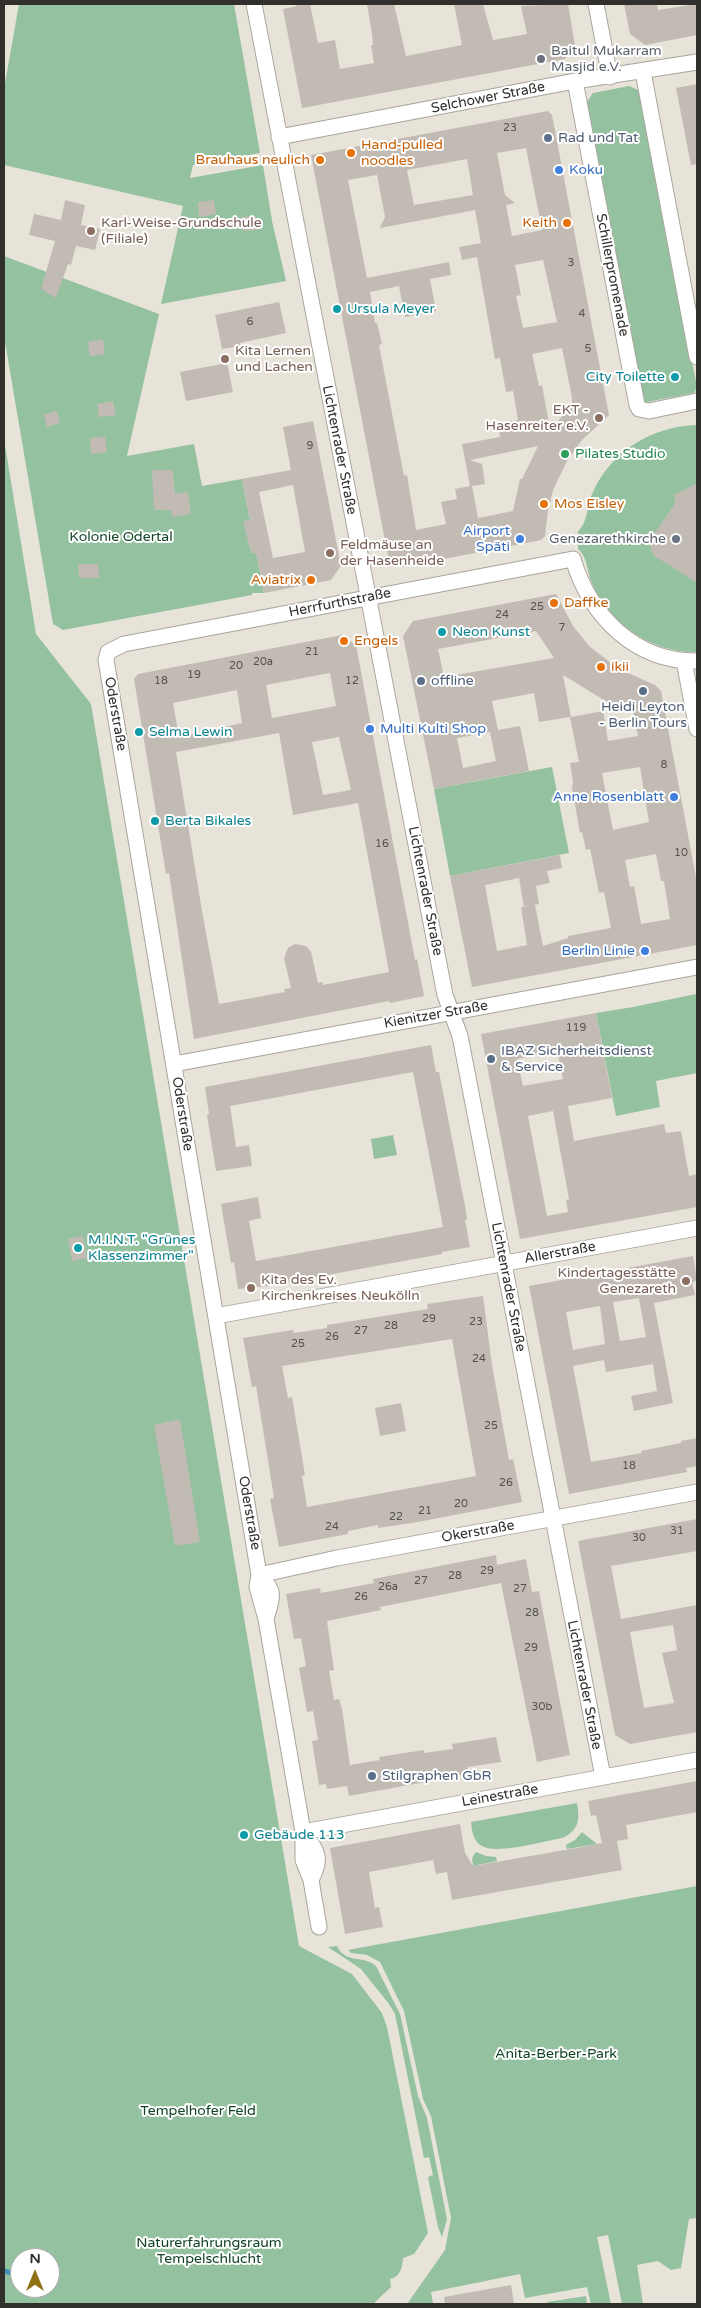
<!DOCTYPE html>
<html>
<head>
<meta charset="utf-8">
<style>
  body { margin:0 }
  #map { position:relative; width:701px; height:2308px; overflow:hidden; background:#e7e3d9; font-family:"Varela Round",sans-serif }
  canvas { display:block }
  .frame { position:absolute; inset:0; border:5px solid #312f2b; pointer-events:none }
  .north { position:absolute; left:10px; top:2248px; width:50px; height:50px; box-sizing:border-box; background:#fff; border:1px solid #adacaa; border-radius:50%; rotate:0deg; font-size:14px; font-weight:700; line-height:20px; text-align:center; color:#312f2b }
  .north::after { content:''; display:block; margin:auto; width:18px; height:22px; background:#8f7116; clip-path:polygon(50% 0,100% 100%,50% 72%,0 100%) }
</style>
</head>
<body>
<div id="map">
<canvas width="701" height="2308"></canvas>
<div class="frame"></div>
<div class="north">N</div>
</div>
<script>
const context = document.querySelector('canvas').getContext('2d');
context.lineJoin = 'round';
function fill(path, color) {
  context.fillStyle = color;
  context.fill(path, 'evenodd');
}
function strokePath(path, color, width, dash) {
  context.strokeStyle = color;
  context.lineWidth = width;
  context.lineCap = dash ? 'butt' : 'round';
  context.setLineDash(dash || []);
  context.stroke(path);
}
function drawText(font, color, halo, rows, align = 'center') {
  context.font = font + ' "Varela Round",sans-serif';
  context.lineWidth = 4;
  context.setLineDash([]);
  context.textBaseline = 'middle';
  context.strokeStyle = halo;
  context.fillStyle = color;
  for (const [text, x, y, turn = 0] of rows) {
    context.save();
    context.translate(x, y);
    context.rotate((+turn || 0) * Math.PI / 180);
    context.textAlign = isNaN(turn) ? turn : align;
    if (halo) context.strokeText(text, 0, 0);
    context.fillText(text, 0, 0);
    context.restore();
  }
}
const green = new Path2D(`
  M19,4H234L260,153L193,165L190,178L263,165L272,221L286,281L161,304L183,206L4,165V89Z
  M629,86L640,91L697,387L694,393L647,402L643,401L586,103L593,93Z
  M4,256L159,314L127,456L194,444L202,486L242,479L264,593H252V595L63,630L53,624L4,336Z
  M697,425V652C650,653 609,623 591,581C587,570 587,556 578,549V531C588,523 587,504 593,492C611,451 653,426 697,425Z
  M4,439L36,634L91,704L299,1946L352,1974L382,2013L387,2027L428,2233L414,2254L403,2258C402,2267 401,2277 390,2279L391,2287L373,2304H4ZM20,2258H50V2288H20Z
  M552,767L569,853L450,876L434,789Z
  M696,994L697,1073L656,1081L660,1107L616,1116L596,1013L633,1007Z
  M393,1135L397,1155L374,1159L371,1139Z
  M577,1803C580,1819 579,1831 562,1838C545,1841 496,1855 482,1846C473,1841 472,1831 471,1822Z
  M582,1832L597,1844L567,1849L566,1845L575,1840Z
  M476,1852L486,1856L496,1857L497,1861L473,1866L472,1858Z
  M697,1886V2218L689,2219L681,2268L671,2270L658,2261L637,2265L643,2304H622L608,2235L597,2237L611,2304H591L587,2287L525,2298L520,2274L431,2292L433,2304H407L445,2250L451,2218L431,2116L423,2099L404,2011L380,1962L367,1955L351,1953L348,1950Z
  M337,1946C345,1964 364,1955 376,1966L400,2014L418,2096L427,2118L447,2219L442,2237L438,2227L428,2177L433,2175L429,2157L424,2158L395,2014L389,2004L361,1969L328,1947Z
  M586,2296L587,2304H547V2302Z`);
const stream = new Path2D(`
  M4,2271L20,2275
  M50,2274L54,2272`);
const building = new Path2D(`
  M296,4H310L318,43L335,40L340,69L374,63L371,45H373L372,34L367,4H394L406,56L462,45L454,4H483L493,40L527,34L521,6L568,4L575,45L565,59L302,108L283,9L297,6Z
  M624,4H657L658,10L697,4V35L645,45L630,34Z
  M697,84V164L691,165L676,88Z
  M548,111L552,115L609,415L582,440L567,461L553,490L548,511L545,536L541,540L403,567L388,556L311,155ZM526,148L542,230L512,236L506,205L515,203L505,195L497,153ZM467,159L473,195L414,205L407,170ZM377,175L385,217L380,228L475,210L481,243L459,247L462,260L477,257L495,359L500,358L506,392L513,391L518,420L498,424L500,437L462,444L470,486L455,489L457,499L441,502L446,524L416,530L407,475L404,476L379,345L382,344L377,323H375L370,292L399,286L405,317L436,311L430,279L451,275L449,262L367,278L348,180ZM543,260L557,322L523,328L516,296L521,295L515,265ZM562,348L572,397V406L550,429L542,385L539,386L532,354ZM538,446L522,479H520L513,511L478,518L472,486L485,484L482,464L470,460Z
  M65,200L85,205L81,225L100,229L95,250L76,246L71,265L68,264L56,298L41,289L55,241L29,235L34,214L61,220Z
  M214,200L216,214L199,217L198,202Z
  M256,216L257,230L242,231L241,217Z
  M279,302L286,333L240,343V346L222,349L215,315Z
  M103,339L105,354L90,356L88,342Z
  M227,363L233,392L186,401L180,372Z
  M113,401L116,415L99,417L97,404Z
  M57,411L60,423L47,427L44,414Z
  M313,421L341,566L331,580L264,593L256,553H251L243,521L250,520L242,479L291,470L283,427ZM293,485L305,552L273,558L259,492Z
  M105,437L107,452L91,454L90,438Z
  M152,470H173L175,494L188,492L191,514L172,517L171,510H154Z
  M697,483V583L653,555L650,546L651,538L675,504L674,495Z
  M78,564H98L99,578H79Z
  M556,594L573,626L590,647L619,669L655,685L661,691L697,883V945L472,987L450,876L560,855L562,868L547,871L550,883L536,886L539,904L524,907L519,878L485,885L497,951L527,945L521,907L535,905L543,946L568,938V936L611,928L604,892L599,893L590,849L586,850L582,832L580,833L572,788L573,781L570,763L579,762L570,717L539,722L534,693L492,701L498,730L492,731L520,726L529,771L434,789L403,636L413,621ZM536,631L554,658L444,677L438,649ZM563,675L612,705L614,703L633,712L638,736L608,741L603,711L571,717ZM490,732L496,761L463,768L457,738ZM640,767L649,822L613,830L602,773ZM656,854L661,881H664L670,919L641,924L634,886L630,887L625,860Z
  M342,635L356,645L415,960L417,959L424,996L390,1003L389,1001L194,1039L169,873L166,874L134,679L138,674ZM330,673L336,706L272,718L266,685ZM237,690L242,723L179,737L173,703ZM279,733L293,815L358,803L389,972L323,985V982L318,983L311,952L306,946L295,944L288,948L284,958L291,988L284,989L285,992L219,1004L202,911L176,752ZM339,737L351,790L323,795L312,742Z
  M596,1013L612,1098L568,1106L574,1141L664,1124L666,1133L681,1131L689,1176L697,1174V1207L520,1239L481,1034ZM557,1051L563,1079L523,1086L517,1059ZM553,1111L569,1199L566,1200L568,1212L547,1216L528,1116Z
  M431,1045L436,1072H439L465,1206L467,1219L465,1220L470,1247L442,1252V1254L267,1286L238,1289L234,1262L231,1263L221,1204L258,1197L261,1218L249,1221L256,1261L443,1227L413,1072L230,1106L236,1147L249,1145L252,1166L216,1171L207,1115L209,1114L205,1087Z
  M83,1236L87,1258L72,1261L68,1239Z
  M693,1256L697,1280L692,1283L695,1295L654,1303L673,1403L634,1411L631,1396L657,1391L653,1364L606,1372L604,1360L573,1366L591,1462L642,1453L641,1451L681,1443V1441L697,1438V1466L686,1468L687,1472L569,1494L529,1286ZM639,1298L646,1337L620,1341L613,1302ZM600,1306L605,1344L573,1350L566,1312Z
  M483,1296L492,1365L509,1460L513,1459L522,1502L418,1522L378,1528V1525L348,1531V1534L279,1547L270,1499L274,1498L256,1386L252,1387L243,1338L293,1330L294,1333L327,1328V1325L428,1309L427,1304ZM452,1339L476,1476L307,1507L302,1476L305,1475L292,1397L288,1398L282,1366Z
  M401,1403L406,1431L380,1436L375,1408Z
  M180,1419L200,1542L175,1546L154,1425Z
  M697,1519V1551L611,1566L621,1619L697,1605V1732L630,1744L615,1735L578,1541ZM673,1625L677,1650L662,1653L674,1703L644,1708L630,1632Z
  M496,1555L497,1565L526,1559L532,1592L539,1591L570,1755L537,1762L501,1583L380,1607L381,1610L327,1621L334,1670L329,1671L334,1700L339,1699L342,1709L350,1765L380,1760L379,1757L424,1750V1753L453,1749L452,1744L496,1737L501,1762L468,1767L469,1774L349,1796L347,1786L327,1789L326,1784L319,1785L312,1741L318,1740L313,1711L307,1712L299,1668L306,1666L301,1638L294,1639L286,1594L320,1588L321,1593L374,1583L373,1579Z
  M697,1781V1812L626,1825L628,1839L617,1841L622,1870L452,1900L447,1872L436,1874L433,1860L369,1872L375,1908L379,1907L383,1927L345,1934L330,1848L460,1824L465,1853L473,1866L582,1847L602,1843L596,1815L591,1816L588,1801Z
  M511,2285L514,2304H445L444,2297Z`);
const minor = new Path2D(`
  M254,4L445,995L460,1036L603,1777
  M596,4L610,77
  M643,72L697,357
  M575,81L637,405L639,409L649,411L697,401
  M279,137L575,81L697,62
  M684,661L697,729
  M174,1064L697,967
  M216,1316L697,1228
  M259,1575L337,1558L697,1492
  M259,1575C277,1591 272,1598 266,1619
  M303,1832L697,1760
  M303,1832C317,1851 323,1857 311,1880
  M319,1927L311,1880L303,1860V1832L266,1619L257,1587L259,1575L106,660L108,652L124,644L573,559C590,616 635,662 697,661`);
const markers = [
  [541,59,5,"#6b7280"],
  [548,138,5,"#5c6f8a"],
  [351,153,5,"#e8710a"],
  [320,160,5,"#e8710a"],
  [559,170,5,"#3f7fe0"],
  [567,223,5,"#e8710a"],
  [91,231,5,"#8d6e63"],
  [337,309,5,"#0f9aa8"],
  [225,359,5,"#8d6e63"],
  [675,377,5,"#0f9aa8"],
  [599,418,5,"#8d6e63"],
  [565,454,5,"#2e9e5b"],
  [544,504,5,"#e8710a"],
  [520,539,5,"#3f7fe0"],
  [676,539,5,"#6b7280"],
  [330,553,5,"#8d6e63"],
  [311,580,5,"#e8710a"],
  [554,603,5,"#e8710a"],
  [442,632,5,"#0f9aa8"],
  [344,641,5,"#e8710a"],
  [601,667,5,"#e8710a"],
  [421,681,5,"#5c6f8a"],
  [643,691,5,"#5c6f8a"],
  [370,729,5,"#3f7fe0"],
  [139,732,5,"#0f9aa8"],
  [674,797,5,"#3f7fe0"],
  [155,821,5,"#0f9aa8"],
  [645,951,5,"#3f7fe0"],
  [491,1059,5,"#5c6f8a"],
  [78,1248,5,"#0f9aa8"],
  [686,1281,5,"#8d6e63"],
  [251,1288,5,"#8d6e63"],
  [372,1776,5,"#5c6f8a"],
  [244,1835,5,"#0f9aa8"]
];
const numberNames = [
  ["23",510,128],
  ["3",571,263],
  ["4",582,314],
  ["6",250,322],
  ["5",588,349],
  ["9",310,446],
  ["25",537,607],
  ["24",502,615],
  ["7",562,628],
  ["21",312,652],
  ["20a",263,662],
  ["20",236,666],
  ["19",194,675],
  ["18",161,681],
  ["12",352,681],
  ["8",664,765],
  ["16",382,844],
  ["10",681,853],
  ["119",576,1028],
  ["29",429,1319],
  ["23",476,1322],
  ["28",391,1326],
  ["27",361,1331],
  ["26",332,1337],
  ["25",298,1344],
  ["24",479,1359],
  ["25",491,1426],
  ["18",629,1466],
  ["26",506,1483],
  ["20",461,1504],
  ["21",425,1511],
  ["22",396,1517],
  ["24",332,1527],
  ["31",677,1531],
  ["30",639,1538],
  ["29",487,1571],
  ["28",455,1576],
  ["27",421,1581],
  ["26a",388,1587],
  ["27",520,1589],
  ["26",361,1597],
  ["28",532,1613],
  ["29",531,1648],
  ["30b",542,1707]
];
const worshipNames = [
  ["Baitul Mukarram",551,51],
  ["Masjid e.V.",551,67],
  ["Genezarethkirche",666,539,"right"]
];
const streetNames = [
  ["Selchower Straße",488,98,-11],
  ["Schillerpromenade",612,275,79],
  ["Lichtenrader Straße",339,450,79],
  ["Herrfurthstraße",340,603,-11],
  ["Oderstraße",115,714,80],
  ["Lichtenrader Straße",425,891,79],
  ["Kienitzer Straße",436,1015,-10],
  ["Oderstraße",182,1114,81],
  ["Allerstraße",560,1253,-10],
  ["Lichtenrader Straße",508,1287,79],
  ["Oderstraße",249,1513,80],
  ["Okerstraße",478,1532,-10],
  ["Lichtenrader Straße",584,1685,79],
  ["Leinestraße",500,1796,-10]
];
const serviceNames = [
  ["Rad und Tat",558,138],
  ["offline",431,681],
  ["Heidi Leyton",643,707,"center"],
  ["- Berlin Tours",643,723,"center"],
  ["IBAZ Sicherheitsdienst",501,1051],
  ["& Service",501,1067],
  ["Stilgraphen GbR",382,1776]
];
const foodNames = [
  ["Hand-pulled",361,145],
  ["noodles",361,161],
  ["Brauhaus neulich",310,160,"right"],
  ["Keith",557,223,"right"],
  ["Mos Eisley",554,504],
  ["Aviatrix",301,580,"right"],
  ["Daffke",564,603],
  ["Engels",354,641],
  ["ikii",611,667]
];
const shopNames = [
  ["Koku",569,170,"left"],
  ["Airport",510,531],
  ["Späti",510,547],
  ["Multi Kulti Shop",380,729,"left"],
  ["Anne Rosenblatt",664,797],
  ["Berlin Linie",635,951]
];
const educationNames = [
  ["Karl-Weise-Grundschule",101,223],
  ["(Filiale)",101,239],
  ["Kita Lernen",235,351],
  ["und Lachen",235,367],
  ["EKT -",589,410,"right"],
  ["Hasenreiter e.V.",589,426,"right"],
  ["Feldmäuse an",340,545],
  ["der Hasenheide",340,561],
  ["Kindertagesstätte",676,1273,"right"],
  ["Genezareth",676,1289,"right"],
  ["Kita des Ev.",261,1280],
  ["Kirchenkreises Neukölln",261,1296]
];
const cultureNames = [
  ["Ursula Meyer",347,309],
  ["City Toilette",665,377,"right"],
  ["Neon Kunst",452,632],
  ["Selma Lewin",149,732],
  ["Berta Bikales",165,821],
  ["M.I.N.T. \"Grünes",88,1240],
  ["Klassenzimmer\"",88,1256],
  ["Gebäude 113",254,1835]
];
const leisureNames = [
  ["Pilates Studio",575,454]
];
const parkNames = [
  ["Kolonie Odertal",121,537],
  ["Anita-Berber-Park",556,2054],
  ["Tempelhofer Feld",198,2111],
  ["Naturerfahrungsraum",209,2243],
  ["Tempelschlucht",209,2259]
];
fill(green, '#94c1a0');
strokePath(stream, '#4494ba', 5);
fill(building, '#c2bbb3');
strokePath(minor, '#a9a59c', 17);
strokePath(minor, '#fff', 15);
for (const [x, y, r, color] of markers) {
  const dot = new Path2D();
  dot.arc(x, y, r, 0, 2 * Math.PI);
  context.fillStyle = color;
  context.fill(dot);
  strokePath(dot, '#fff', 2);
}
drawText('11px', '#55524d', null, numberNames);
drawText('14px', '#5b616d', '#fff', worshipNames, 'left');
drawText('14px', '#312f2b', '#fff', streetNames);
drawText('14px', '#4e5e75', '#fff', serviceNames, 'left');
drawText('14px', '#c56008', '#fff', foodNames, 'left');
drawText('14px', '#366cbe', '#fff', shopNames, 'right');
drawText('14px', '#785e54', '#fff', educationNames, 'left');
drawText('14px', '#0d838f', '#fff', cultureNames, 'left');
drawText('14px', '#27864d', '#fff', leisureNames, 'left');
drawText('14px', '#104324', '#fff', parkNames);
</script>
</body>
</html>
